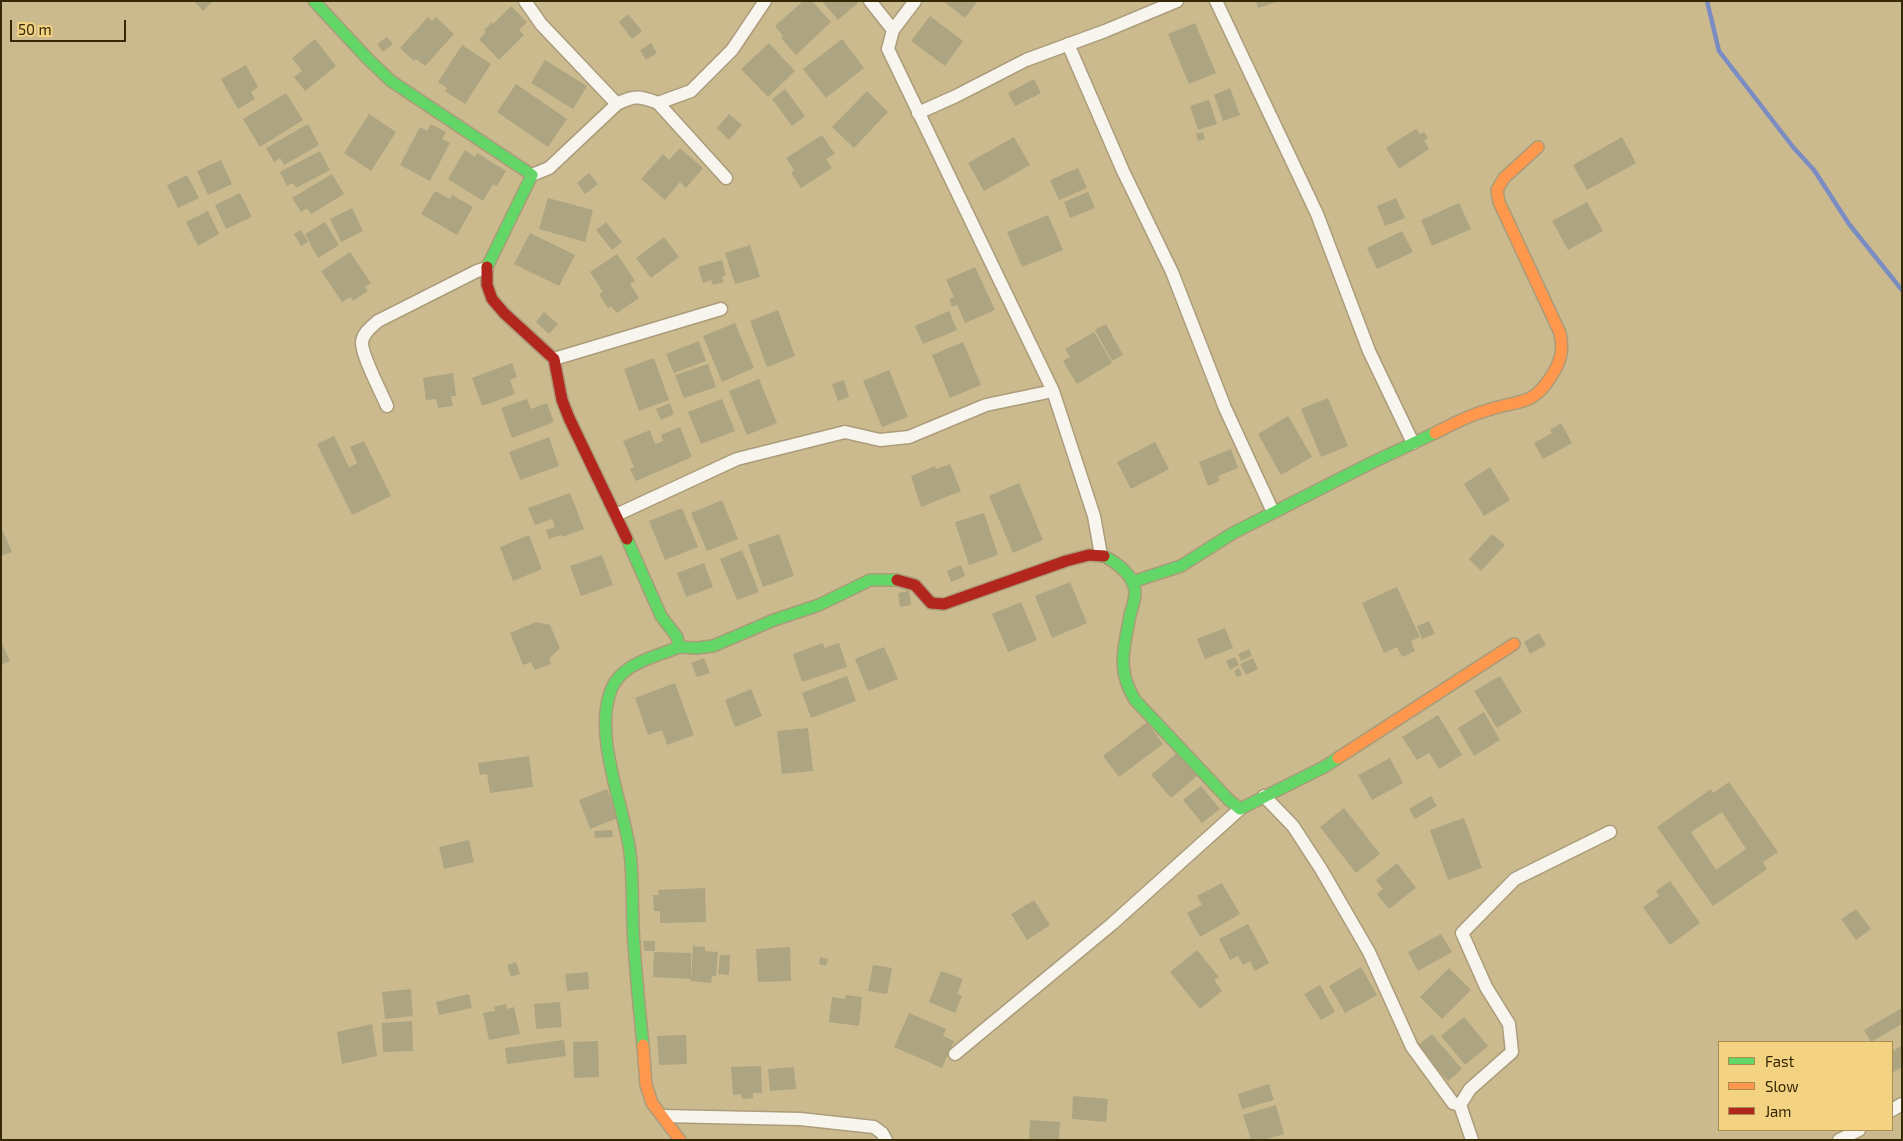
<!DOCTYPE html>
<html>
<head>
<meta charset="utf-8">
<style>
  body { margin:0 }
  #map { position:relative; width:1903px; height:1141px; overflow:hidden; background:#ccba8f; font-family:"Exo 2",sans-serif }
  canvas { display:block }
  .frame { position:absolute; inset:0; border:2px solid #352805; pointer-events:none }
  .legend { position:absolute; left:1718px; top:1041px; width:175px; height:90px; box-sizing:border-box; background:#f3d282; border:1px solid #a78e50; margin:0; padding:6px 9px; list-style:none; font-size:15px; color:#352805 }
  .legend li { display:flex; align-items:center; gap:10px; height:25px }
  .legend b { width:25px; border:1px solid #a78e50 }
  .scale { position:absolute; left:10px; top:20px; width:116px; height:22px; box-sizing:border-box; border:2px solid #352805; border-top:0; padding-left:6px; font-size:15px; line-height:18px; white-space:nowrap; color:#352805; -webkit-text-stroke:4px #f3d282; paint-order:stroke }
</style>
</head>
<body>
<div id="map">
<canvas width="1903" height="1141"></canvas>
<div class="frame"></div>
<ul class="legend">
<li><b style="height:6px;background:#63d668"></b>Fast</li>
<li><b style="height:6px;background:#ff974d"></b>Slow</li>
<li><b style="height:6px;background:#b3261e"></b>Jam</li>
</ul>
<div class="scale">50 m</div>
</div>
<script>
const context = document.querySelector('canvas').getContext('2d');
context.lineJoin = 'round';
function strokePath(path, color, width, dash) {
  context.strokeStyle = color;
  context.lineWidth = width;
  context.lineCap = dash ? 'butt' : 'round';
  context.setLineDash(dash || []);
  context.stroke(path);
}
function fill(path, color) {
  context.fillStyle = color;
  context.fill(path, 'evenodd');
}
const stream = new Path2D(`
  M1707,1L1719,51L1793,147L1814,170L1849,224L1902,290`);
const building = new Path2D(`
  M194,1H213L203,11Z
  M803,1H812L831,22L796,55L781,38L783,36L775,26Z
  M822,1H857L858,3L838,20Z
  M943,1H976L977,2L965,18Z
  M1256,1H1276V2L1258,8Z
  M511,6L527,22L519,30L524,35L499,60L479,39L486,32L484,30L492,22L493,24Z
  M628,14L642,31L632,39L619,22Z
  M930,16L963,41L945,66L911,41Z
  M428,17L432,21L436,17L454,34L425,66L416,59L414,61L400,48Z
  M1195,23L1216,73L1189,84L1168,34Z
  M387,37L393,44L383,52L377,44Z
  M315,39L336,66L305,91L294,77L302,71L292,58Z
  M842,39L864,68L826,98L803,69Z
  M651,43L657,53L646,60L640,50Z
  M769,43L795,71L768,97L741,69Z
  M462,45L491,64L465,104L445,91L447,88L438,82Z
  M545,60L587,86L573,109L531,83Z
  M246,65L258,87L251,92L255,99L238,109L221,79Z
  M1034,79L1041,93L1015,106L1008,93Z
  M516,84L567,119L548,147L497,112Z
  M1230,88L1240,115L1223,121L1214,95Z
  M785,89L805,116L792,126L772,99Z
  M867,91L888,112L854,148L832,127Z
  M286,93L303,120L260,147L243,119Z
  M1209,100L1217,124L1198,130L1190,106Z
  M369,114L396,132L371,171L344,153Z
  M729,114L742,125L729,140L717,128Z
  M308,124L319,145L284,165L280,158L274,162L266,148Z
  M431,124L446,132L442,139L450,143L430,181L400,165L420,127L427,131Z
  M1416,129L1420,134L1424,132L1428,138L1424,140L1429,149L1399,169L1386,148Z
  M1203,132L1205,139L1198,141L1196,134Z
  M822,135L835,154L826,159L832,168L801,188L791,173L794,170L786,158Z
  M1014,137L1030,165L984,191L968,163Z
  M1622,137L1636,163L1587,190L1573,165Z
  M680,148L703,168L686,188L680,182L665,200L641,179L663,154L669,160Z
  M465,150L475,157L477,153L506,171L497,186L493,184L483,201L448,179Z
  M320,151L330,170L296,188L293,183L287,186L280,172Z
  M221,160L232,184L208,195L197,171Z
  M1078,168L1087,188L1059,200L1050,180Z
  M589,173L598,184L585,194L577,183Z
  M332,174L344,194L311,214L307,208L301,212L292,198Z
  M187,175L199,198L178,208L167,185Z
  M435,191L450,199L452,195L473,207L457,235L421,214Z
  M1088,192L1095,208L1070,218L1064,202Z
  M240,193L252,217L226,229L215,205Z
  M548,198L593,210L585,242L539,229Z
  M1396,198L1405,218L1385,226L1377,206Z
  M1587,202L1603,231L1568,250L1552,221Z
  M1459,203L1471,229L1432,246L1421,220Z
  M352,208L363,231L341,242L330,219Z
  M208,211L219,234L198,246L186,222Z
  M1048,215L1063,250L1022,267L1007,232Z
  M325,222L339,245L318,258L305,234Z
  M606,222L622,242L612,250L596,230Z
  M301,230L308,242L301,246L294,234Z
  M1402,231L1413,252L1377,269L1367,248Z
  M530,233L575,255L559,286L514,264Z
  M664,237L679,257L651,278L636,258Z
  M750,245L760,277L735,284L725,253Z
  M350,252L371,283L365,287L368,291L353,301L351,297L342,302L321,271Z
  M617,254L635,281L630,284L639,298L617,313L611,306L608,308L599,294L603,292L590,272Z
  M722,260L726,275L722,277L724,282L713,285L711,280L703,283L698,267Z
  M975,267L995,310L965,323L957,305L952,307L949,299L954,297L946,280Z
  M778,310L795,356L767,367L750,321Z
  M949,311L957,330L923,344L915,326Z
  M544,312L558,324L549,334L536,322Z
  M735,323L754,368L722,382L703,336Z
  M1106,324L1123,355L1112,361L1095,330Z
  M1094,332L1112,363L1077,384L1063,361L1070,357L1065,349Z
  M699,341L706,361L674,373L666,354Z
  M963,342L981,385L950,398L932,355Z
  M654,358L669,400L639,411L624,369Z
  M512,363L517,377L510,380L515,394L482,406L472,378Z
  M708,364L716,387L684,398L675,375Z
  M889,370L908,417L882,427L863,381Z
  M453,373L456,396H451L453,406L438,408L436,399L426,400L423,378Z
  M759,379L777,423L747,435L729,391Z
  M844,380L849,397L838,401L832,384Z
  M1328,398L1348,446L1321,457L1301,409Z
  M527,399L531,409L547,403L554,422L512,438L501,408Z
  M722,399L735,431L701,444L688,412Z
  M670,403L674,414L661,420L656,409Z
  M1288,416L1312,457L1281,475L1258,434Z
  M1561,423L1572,443L1543,459L1534,443L1552,433L1550,430Z
  M680,427L692,457L636,481L630,469L634,467L623,441L650,430L655,444L663,441L661,435Z
  M334,436L349,467L357,463L350,447L364,441L391,496L352,515L317,444Z
  M549,437L559,466L520,480L509,452Z
  M1155,442L1169,469L1131,489L1117,462Z
  M1231,449L1238,468L1218,476L1220,481L1208,486L1199,462Z
  M950,464L961,491L921,507L911,476L935,466L936,469Z
  M1490,467L1510,500L1484,516L1464,484Z
  M1019,483L1043,540L1013,553L989,496Z
  M570,493L584,529L562,537L561,535L549,539L546,530L555,527L552,519L535,525L528,508Z
  M722,500L738,539L707,551L691,513Z
  M682,508L698,547L665,560L649,521Z
  M984,513L998,555L969,565L955,522Z
  M1,527L12,552L1,556Z
  M779,534L794,576L763,587L748,545Z
  M1492,534L1505,545L1481,571L1469,559Z
  M529,535L542,569L513,581L500,547Z
  M742,550L759,592L737,600L720,559Z
  M602,555L613,585L581,596L570,566Z
  M704,563L713,587L686,597L677,573Z
  M961,565L965,576L951,582L947,571Z
  M1070,582L1087,623L1052,638L1035,596Z
  M1397,587L1420,637L1411,641L1415,651L1402,657L1397,647L1384,653L1362,603Z
  M909,591L911,605L900,607L898,593Z
  M1021,602L1037,640L1008,652L992,614Z
  M1429,621L1435,634L1422,639L1417,626Z
  M536,622L550,625L560,648L549,659L551,664L535,670L531,662L523,665L510,633Z
  M1225,628L1233,648L1205,659L1197,639Z
  M1539,633L1546,645L1530,654L1524,642Z
  M1,642L10,661L1,665Z
  M823,643L824,648L839,643L847,667L802,682L793,654Z
  M884,647L898,679L868,691L855,659Z
  M1249,649L1252,656L1241,661L1238,654Z
  M1235,657L1239,665L1230,670L1226,661Z
  M704,658L710,673L697,677L691,663Z
  M1253,658L1258,669L1246,675L1240,664Z
  M1239,668L1242,675L1237,677L1234,671Z
  M847,676L856,701L811,718L802,693Z
  M1500,676L1522,712L1497,728L1474,691Z
  M675,683L694,735L667,745L662,730L648,735L635,698Z
  M751,689L762,716L735,727L725,700Z
  M1484,712L1500,740L1474,756L1458,728Z
  M1438,715L1462,755L1439,769L1429,753L1417,760L1402,737Z
  M1147,722L1163,744L1119,777L1103,756Z
  M808,728L813,771L782,774L777,731Z
  M1177,753L1197,776L1171,798L1151,775Z
  M529,756L533,787L490,793L487,774L480,775L478,763Z
  M1390,758L1403,783L1372,800L1358,775Z
  M1729,782L1778,852L1763,862L1767,869L1713,906L1657,827L1711,789L1713,793ZM1722,812L1746,849L1716,870L1691,832Z
  M1201,786L1220,809L1202,823L1183,800Z
  M607,789L618,818L590,829L579,800Z
  M1431,796L1437,806L1415,819L1409,809Z
  M1344,808L1380,854L1356,873L1320,827Z
  M1464,818L1482,868L1448,880L1430,830Z
  M612,830L613,837L595,838L594,831Z
  M469,840L474,862L444,869L439,847Z
  M1397,863L1416,888L1389,909L1377,894L1383,889L1376,880Z
  M1670,881L1700,923L1670,945L1643,907L1659,896L1656,891Z
  M1222,883L1240,914L1200,937L1187,913L1202,905L1197,896Z
  M705,888L706,922L660,923V911H654L653,895H659L658,890Z
  M1034,900L1050,925L1027,940L1011,914Z
  M1856,909L1871,929L1856,940L1841,919Z
  M1248,924L1269,963L1255,971L1250,961L1243,965L1238,956L1230,960L1219,939Z
  M1441,934L1452,952L1418,971L1408,952Z
  M643,941H655V951H644Z
  M693,946L705,947V951L718,952L716,976H712L711,983L691,981Z
  M790,947L791,981L758,982L756,949Z
  M1197,950L1219,977L1214,980L1222,991L1200,1009L1170,972Z
  M654,952L691,953V979L653,977Z
  M720,955H730L729,975L718,974Z
  M820,957L828,959L826,966L819,964Z
  M516,962L520,974L511,977L507,965Z
  M873,965L892,968L887,994L868,991Z
  M1361,967L1377,995L1345,1013L1329,986Z
  M1449,968L1471,990L1442,1019L1420,997Z
  M941,971L963,979L957,994L962,996L955,1013L929,1002Z
  M588,972L589,989L567,991L565,974Z
  M1320,985L1335,1012L1321,1020L1304,994Z
  M411,989L413,1016L385,1019L382,992Z
  M469,994L472,1008L439,1015L436,1002Z
  M846,995L862,997L859,1026L829,1022L832,997L845,999Z
  M560,1002L562,1027L536,1029L534,1004Z
  M506,1004L507,1009L514,1007L520,1034L489,1040L483,1013L495,1011L494,1007Z
  M1902,1008V1024L1871,1042L1864,1030Z
  M909,1013L946,1029L943,1036L954,1041L942,1068L894,1047Z
  M1464,1017L1488,1046L1465,1065L1441,1036Z
  M412,1021L413,1051L383,1052L382,1023Z
  M372,1024L377,1056L342,1064L337,1032Z
  M1432,1034L1462,1069L1448,1081L1417,1046Z
  M686,1035L687,1064L659,1065L657,1036Z
  M564,1040L566,1056L507,1064L505,1048Z
  M598,1041L599,1077L574,1078L573,1042Z
  M1902,1045V1067L1892,1073V1052Z
  M761,1066L762,1093H753V1098L742,1099L741,1094L733,1095L731,1067Z
  M794,1067L796,1089L770,1091L768,1069Z
  M1269,1084L1274,1100L1242,1109L1238,1094Z
  M1073,1096L1108,1099L1106,1122L1072,1119Z
  M1276,1105L1284,1134L1264,1140H1251L1243,1115Z
  M1030,1120L1060,1122L1059,1140H1029Z`);
const street = new Path2D(`
  M525,1L541,24L617,104
  M870,1L893,30L888,49L1053,391
  M1216,1L1317,214L1369,351L1413,443
  M893,30L915,1
  M1068,44L1123,171L1172,272L1225,408L1273,512
  M658,103L691,91L732,50L765,1
  M918,113L956,96L1026,60L1105,31L1177,1
  M532,175L549,168L617,104C634,95 640,96 658,103L726,178
  M554,359L721,309
  M387,406C381,392 362,356 362,343C362,334 371,327 378,321L477,271L487,268
  M616,515L737,459L845,432L880,440L909,437L986,405L1053,391L1094,516L1101,555
  M1264,796L1293,826L1321,869L1369,952L1412,1047L1453,1103L1460,1105
  M955,1054L1112,924L1240,809
  M1892,1110L1902,1104
  M663,1116L800,1119L874,1127L882,1133L886,1140
  M1472,1140L1460,1105L1470,1089L1512,1052L1509,1024L1486,987L1462,933L1515,879L1610,832
  M1839,1140L1859,1130`);
const fast = new Path2D(`
  M314,1L367,58L391,81L532,175L487,267
  M627,539L661,616L677,637L679,647L696,648L713,646L774,620L819,605L870,580H897
  M1104,556C1117,563 1135,576 1135,593C1135,600 1132,608 1130,615C1124,649 1116,669 1135,700L1229,800L1240,809L1324,767L1338,758
  M1132,582L1181,566L1233,533L1371,463L1435,433
  M643,1045C639,1006 635,967 633,928C632,903 633,877 630,853C624,805 593,736 611,690C621,663 655,657 679,647`);
const slow = new Path2D(`
  M1435,433C1451,425 1467,416 1485,411C1521,398 1533,409 1555,370C1562,357 1563,348 1560,333L1499,202L1497,190L1504,178L1538,147
  M1338,758L1514,644
  M643,1045L646,1085L652,1103L680,1140`);
const jam = new Path2D(`
  M487,267V285L492,299L504,313L554,359L562,400L569,418L627,539
  M897,580L915,585L931,603L944,604L1066,561L1089,555L1104,556`);
strokePath(stream, '#7b8cc3', 4.5);
fill(building, '#ada481');
strokePath(street, '#ab9c7a', 15);
strokePath(fast, '#ab9c7a', 14);
strokePath(slow, '#ab9c7a', 14);
strokePath(jam, '#ab9c7a', 14);
strokePath(street, '#f7f5ee', 12);
strokePath(fast, '#63d668', 11);
strokePath(slow, '#ff974d', 11);
strokePath(jam, '#b3261e', 11);
</script>
</body>
</html>
